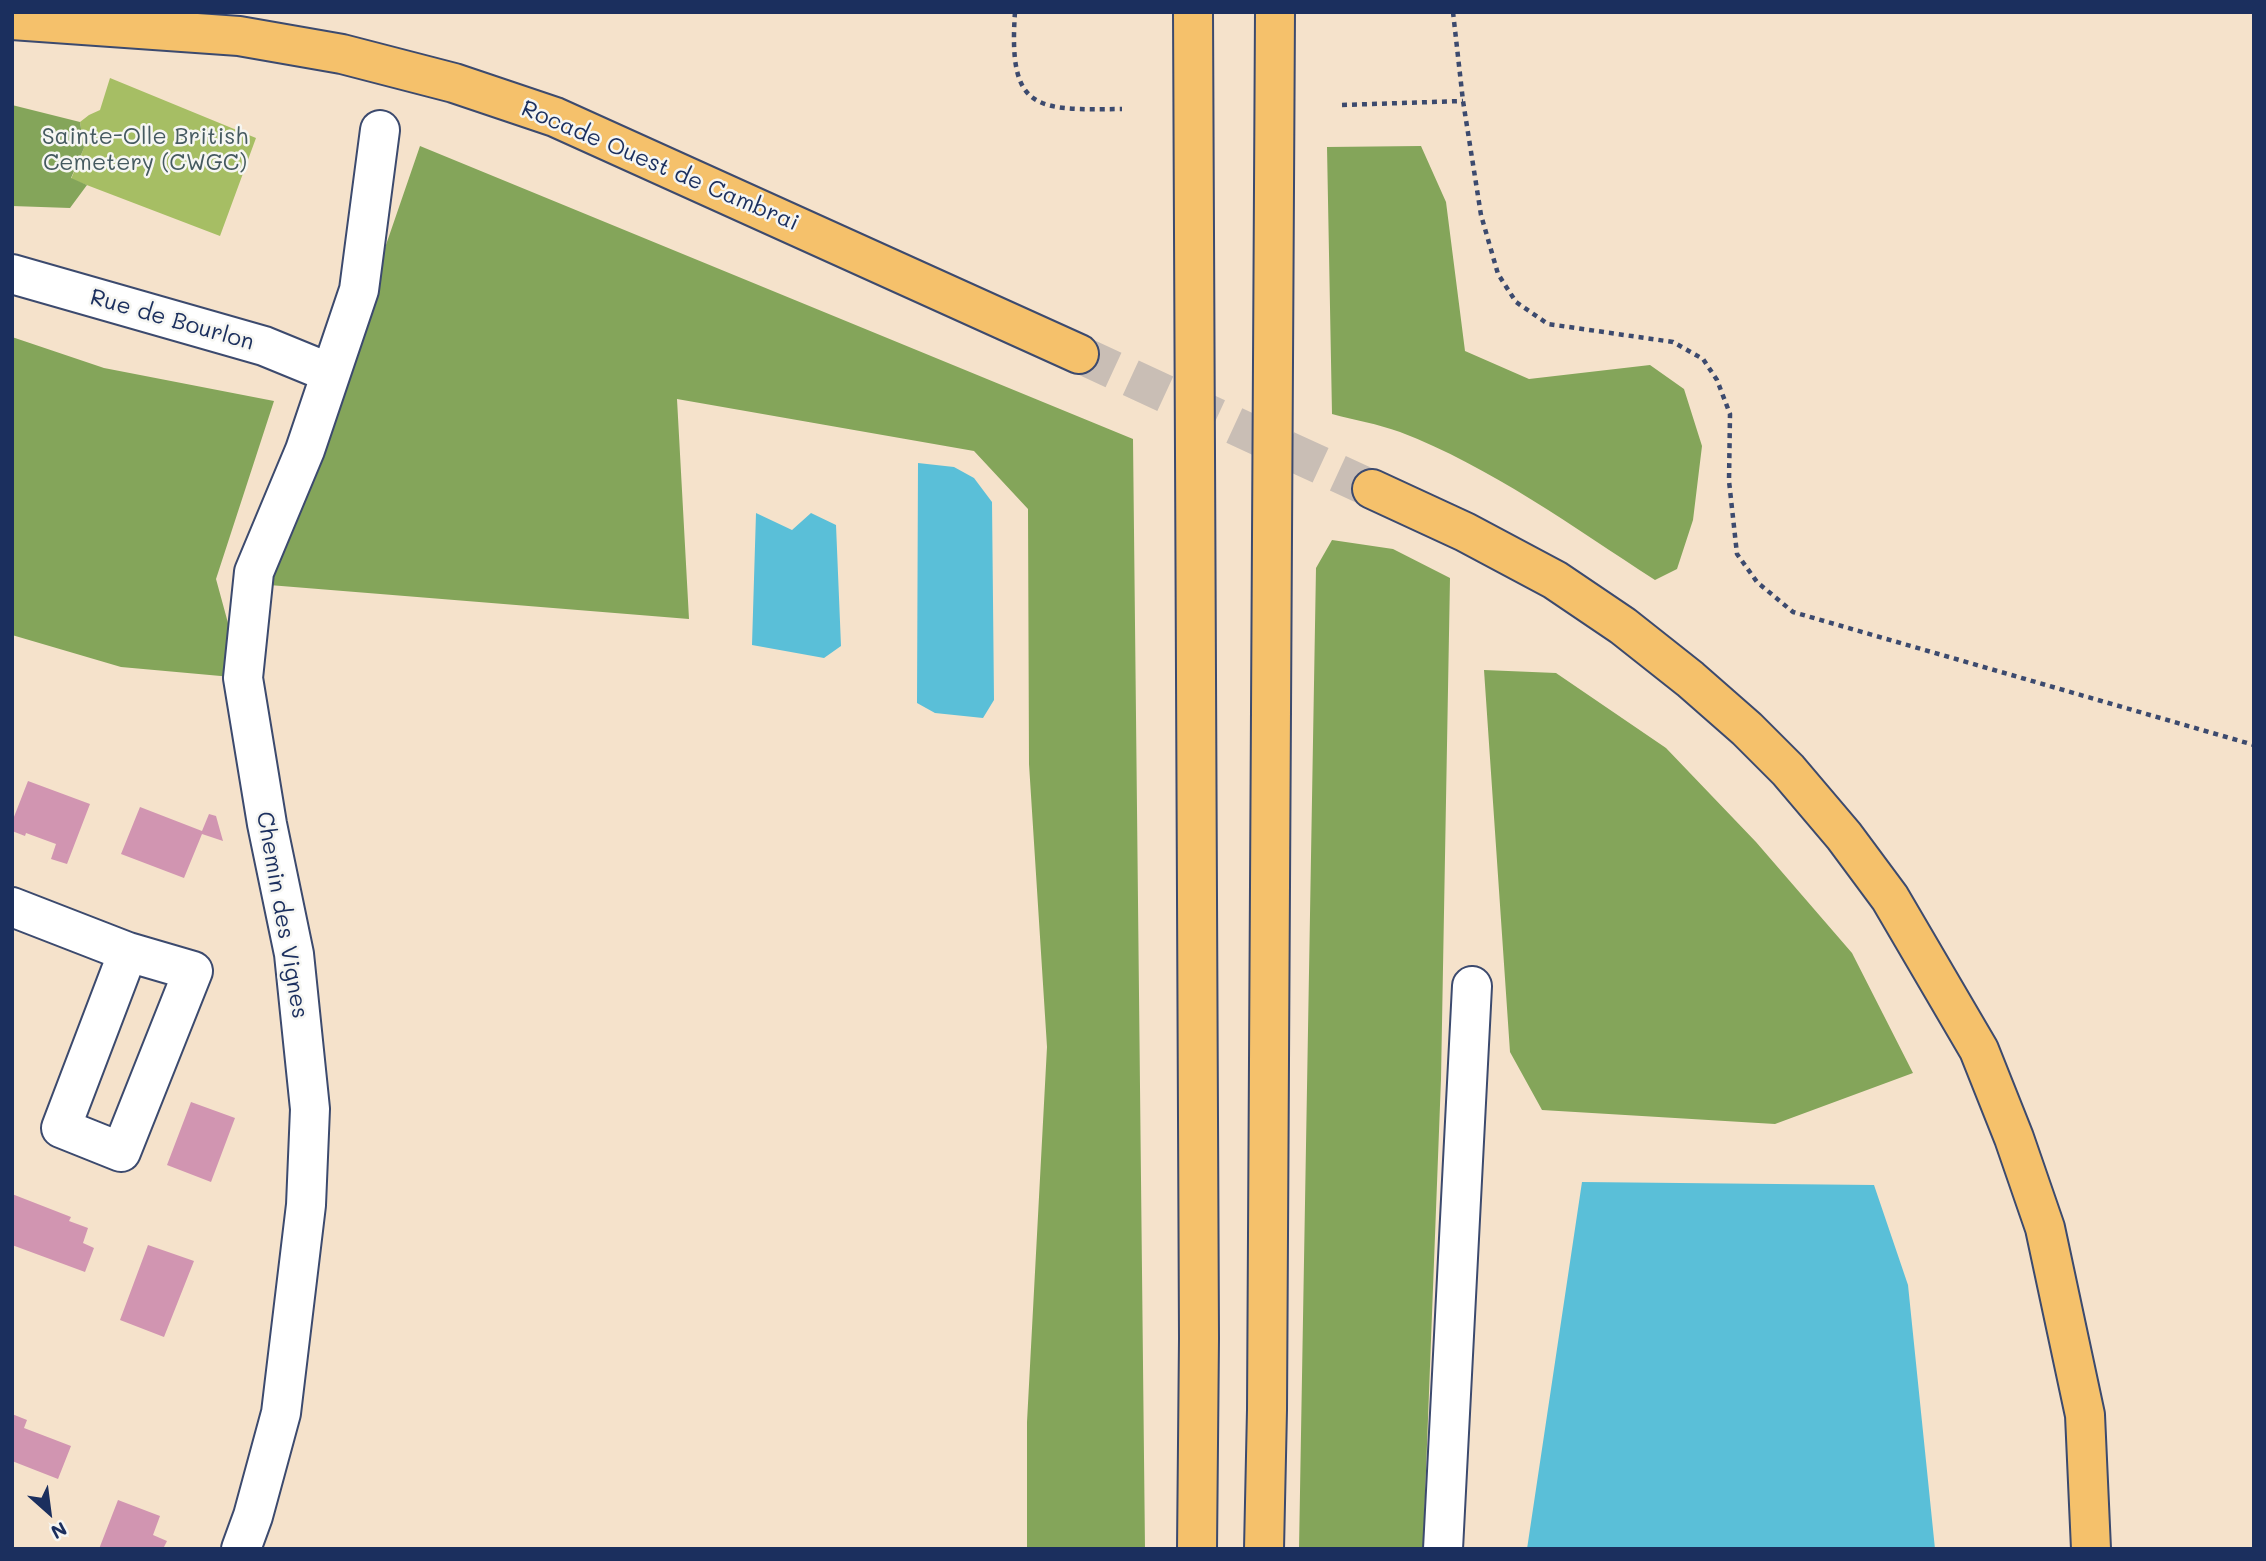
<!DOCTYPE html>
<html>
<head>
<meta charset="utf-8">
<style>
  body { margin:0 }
  #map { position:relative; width:2266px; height:1561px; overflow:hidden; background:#f5e2cb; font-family:Mali,sans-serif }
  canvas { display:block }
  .frame { position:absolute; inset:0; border:14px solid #1b2f5e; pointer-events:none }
  .north { position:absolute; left:14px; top:1477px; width:70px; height:70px; -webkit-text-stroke:5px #f6f6f2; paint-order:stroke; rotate:152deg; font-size:19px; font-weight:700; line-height:28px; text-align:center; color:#1b2f5e }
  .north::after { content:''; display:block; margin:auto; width:24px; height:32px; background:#1b2f5e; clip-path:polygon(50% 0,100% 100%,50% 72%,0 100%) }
</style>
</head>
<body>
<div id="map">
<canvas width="2266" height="1561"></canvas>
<div class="frame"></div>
<div class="north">N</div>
</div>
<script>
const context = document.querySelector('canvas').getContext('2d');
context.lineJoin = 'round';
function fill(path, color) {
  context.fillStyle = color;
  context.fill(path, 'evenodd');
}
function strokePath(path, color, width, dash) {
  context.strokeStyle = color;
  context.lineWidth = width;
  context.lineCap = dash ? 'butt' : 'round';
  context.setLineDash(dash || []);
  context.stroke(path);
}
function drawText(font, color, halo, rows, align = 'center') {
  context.font = font + ' Mali,sans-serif';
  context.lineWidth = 5;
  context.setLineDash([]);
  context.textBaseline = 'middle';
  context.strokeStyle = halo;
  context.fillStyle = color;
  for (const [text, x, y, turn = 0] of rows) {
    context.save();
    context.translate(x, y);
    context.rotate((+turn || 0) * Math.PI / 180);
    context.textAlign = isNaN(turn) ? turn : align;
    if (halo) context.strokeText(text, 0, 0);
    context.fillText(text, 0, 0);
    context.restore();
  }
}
const green = new Path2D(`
  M110,78L256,138L220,236L71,179L84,148L80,122L89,115L100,110Z`);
const forest = new Path2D(`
  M12,105L80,122L84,148L71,178L87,185L70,208L12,206Z
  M420,146L1133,439L1145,1549H1027V1422L1047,1047L1029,764L1028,509L974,451L677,399L689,619L269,585Z
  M1421,146L1446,202L1465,351L1529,379L1650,365L1684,389L1702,446L1693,520L1677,569L1655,580C1573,527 1491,467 1400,432C1378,424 1354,420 1332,414L1327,147Z
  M12,337L104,368L274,401L216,579L243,678L121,667L12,635Z
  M1332,540L1393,549L1450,578L1441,1079L1423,1549H1299L1316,568Z
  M1484,670L1556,673L1666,748L1756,842L1852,953L1913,1073L1775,1124L1542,1110L1510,1052Z`);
const water = new Path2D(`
  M918,463L954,467L974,478L992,502L994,700L983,718L935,713L917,703Z
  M756,513L792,530L811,513L836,525L841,646L824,658L752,645Z
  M1582,1182L1874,1185L1908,1285L1935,1549H1527Z`);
const building = new Path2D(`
  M28,781L90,804L67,864L51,859L56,844L26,833L25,836L12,831V822Z
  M140,807L202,831L209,814L216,816L223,841L202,834L184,878L121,854Z
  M191,1102L235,1118L211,1182L167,1165Z
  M12,1194L71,1217L69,1221L88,1228L83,1243L94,1248L85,1272L12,1245Z
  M148,1245L194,1261L164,1337L120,1320Z
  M12,1414L27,1420L24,1428L71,1446L58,1479L12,1461Z
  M118,1500L160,1516L153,1535L167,1541L163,1549H99Z`);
const highwayTunnel = new Path2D(`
  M1079,354L1372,489`);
const path = new Path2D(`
  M1015,12C1008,112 1036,110 1122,109
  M1453,12L1463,101L1481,215L1498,274L1516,302L1548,324L1673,342L1703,359L1717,380L1730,414L1729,481L1737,554L1757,582L1793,612L2254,745
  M1342,105L1463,101`);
const minor = new Path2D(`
  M12,274L264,346L330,373
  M12,907L128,952L193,971L121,1152L61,1128L128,952
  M241,1549L253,1516L281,1413L306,1205L310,1109L294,954L267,824L243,678L254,572L305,450L359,290L380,130
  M1443,1549L1472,986`);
const highway = new Path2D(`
  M1193,12L1199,1338L1197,1549
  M12,20L239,36L342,54L454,83L555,117L1079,354
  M1372,489L1465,532L1555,580L1623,626L1690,679L1747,729L1788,770L1844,836L1890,898L1979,1050L2014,1138L2045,1228L2085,1415L2091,1549
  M1264,1549L1267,1410L1275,12`);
const parkNames = [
  ["Sainte-Olle British",145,137],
  ["Cemetery (CWGC)",145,163]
];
const streetNames = [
  ["Rocade Ouest de Cambrai",660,166,23],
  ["Rue de Bourlon",172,320,16],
  ["Chemin des Vignes",282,915,80]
];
fill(green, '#a6be64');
fill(forest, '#84a55a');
fill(water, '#5abfd8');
fill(building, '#d195b1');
strokePath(highwayTunnel, '#c9beb5', 38, [38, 19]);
strokePath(minor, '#3c4a6e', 42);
strokePath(highway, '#3c4a6e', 42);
strokePath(path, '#3c4a6e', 4.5, [5, 5]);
strokePath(minor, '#fff', 38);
strokePath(highway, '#f5c16b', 38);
drawText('23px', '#455a60', '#f6f6f2', parkNames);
drawText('23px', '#1b2f5e', '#f6f6f2', streetNames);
</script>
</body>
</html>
